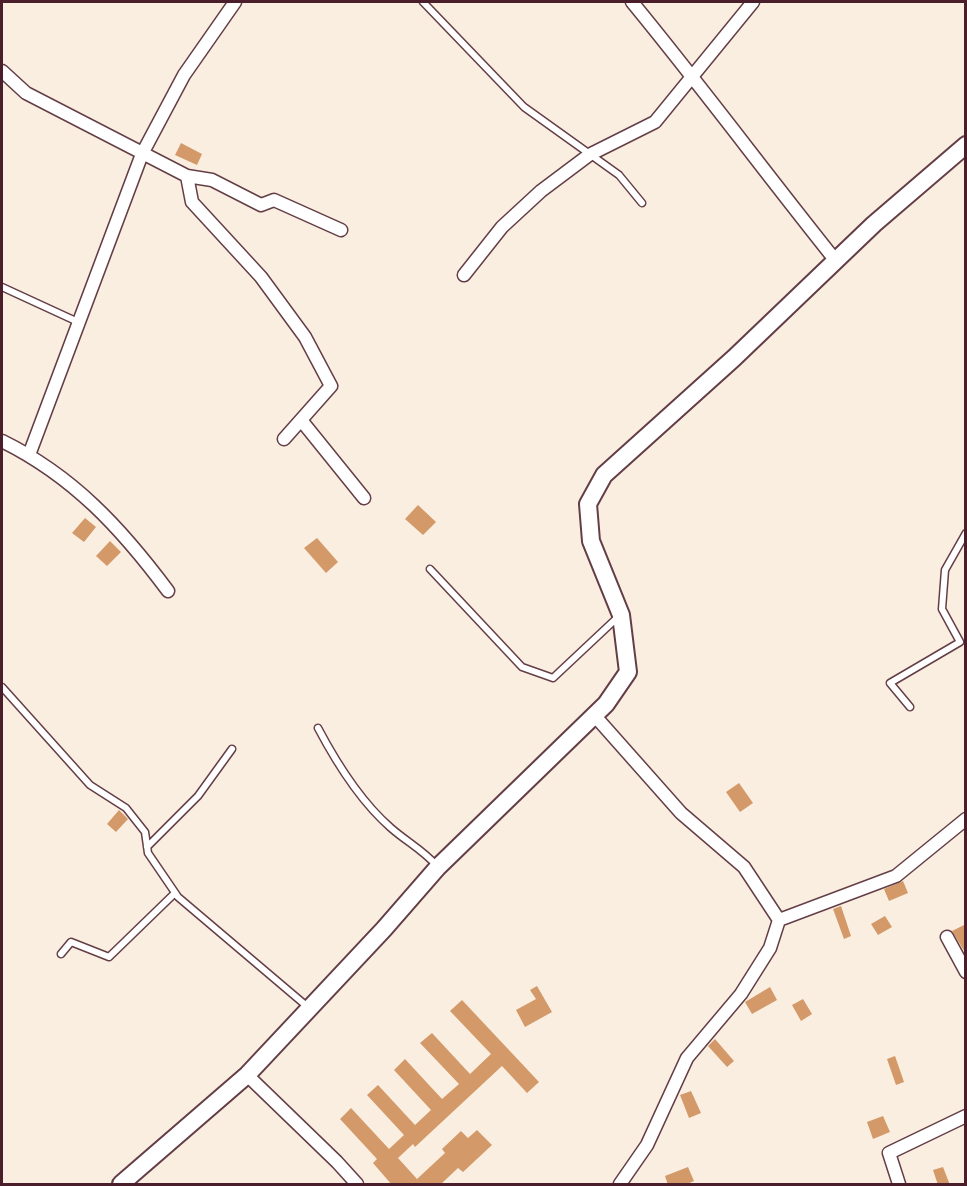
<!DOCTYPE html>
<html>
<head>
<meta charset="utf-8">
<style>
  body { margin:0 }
  #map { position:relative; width:967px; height:1186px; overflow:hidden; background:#faeee1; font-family:"Gochi Hand",sans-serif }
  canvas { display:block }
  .frame { position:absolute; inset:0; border:3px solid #4a1f2b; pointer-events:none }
</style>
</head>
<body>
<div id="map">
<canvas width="967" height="1186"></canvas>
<div class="frame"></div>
</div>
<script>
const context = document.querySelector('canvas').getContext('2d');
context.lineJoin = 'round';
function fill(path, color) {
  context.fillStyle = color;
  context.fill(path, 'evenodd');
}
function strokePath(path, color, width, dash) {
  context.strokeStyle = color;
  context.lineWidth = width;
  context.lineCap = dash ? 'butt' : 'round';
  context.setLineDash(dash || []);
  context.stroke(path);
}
const building = new Path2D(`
  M181,143L202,154L197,165L175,155Z
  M418,505L436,522L423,535L405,519Z
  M85,518L96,527L84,542L72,533Z
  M317,538L338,562L326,573L304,548Z
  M110,541L121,552L107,566L96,556Z
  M739,783L753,803L740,812L726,792Z
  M119,810L128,819L116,832L107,824Z
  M903,881L908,893L889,901L884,889Z
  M841,906L851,936L844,939L833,909Z
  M885,916L892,927L878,935L871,924Z
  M966,924V954L952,931Z
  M537,986L552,1012L525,1027L516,1010L536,999L530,990Z
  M770,987L777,1000L752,1014L745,1002Z
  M803,999L812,1014L801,1021L792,1005Z
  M462,1000L539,1082L527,1093L502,1066L415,1147L413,1144L398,1158L417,1179L445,1153L442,1149L461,1131L468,1138L477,1130L492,1145L463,1172L458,1168L440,1185H392L373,1163L377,1159L340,1119L351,1108L389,1149L404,1135L367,1095L378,1085L415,1125L431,1110L394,1070L405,1059L442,1099L459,1084L420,1043L432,1033L470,1074L491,1054L450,1011Z
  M715,1039L734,1061L727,1067L708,1046Z
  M895,1056L904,1082L896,1085L887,1059Z
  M691,1091L701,1113L689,1118L680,1095Z
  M883,1116L890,1132L873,1139L867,1122Z
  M688,1167L694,1181L685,1185H668L665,1176Z
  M943,1167L950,1185H938L933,1170Z`);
const lane = new Path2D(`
  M423,2L524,107L619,175L642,203
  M2,287L78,322
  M430,569L522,667L553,678L618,617
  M2,687L90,785L126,808L145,832L148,853L178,897L309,1008
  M910,707L890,683L960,642L942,609L945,570L966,533
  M318,728C337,764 360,801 391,828C407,842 423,850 437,866
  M147,847L198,796L232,749
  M61,954L71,942L109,957L175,893`);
const street = new Path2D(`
  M632,2C702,87 767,175 836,261
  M2,71L26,93L187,176L212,180L261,205L274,200L341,230
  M187,176L192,202L261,277L305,337L331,386L284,439
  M464,275L502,227L541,191L589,155L655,122L753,2
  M301,420L364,498
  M2,441C73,476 121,528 168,591
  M29,455L142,154L184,75L235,2
  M595,716L681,813L744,867L779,920L770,948L741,994L687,1058L647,1145L620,1184
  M779,920L896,876L966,819
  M947,937L966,972
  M247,1075L337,1162L357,1184
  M899,1184L889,1153L966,1116`);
const secondary = new Path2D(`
  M121,1184L247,1075L384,929L438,867L606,704L628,672L621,615L591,541L588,504L604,475L734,358L874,224L966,145`);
fill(building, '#d39968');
strokePath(lane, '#643e46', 9);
strokePath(street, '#643e46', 15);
strokePath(secondary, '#643e46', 20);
strokePath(lane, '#fff', 6);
strokePath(street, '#fff', 12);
strokePath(secondary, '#fff', 16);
</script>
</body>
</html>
